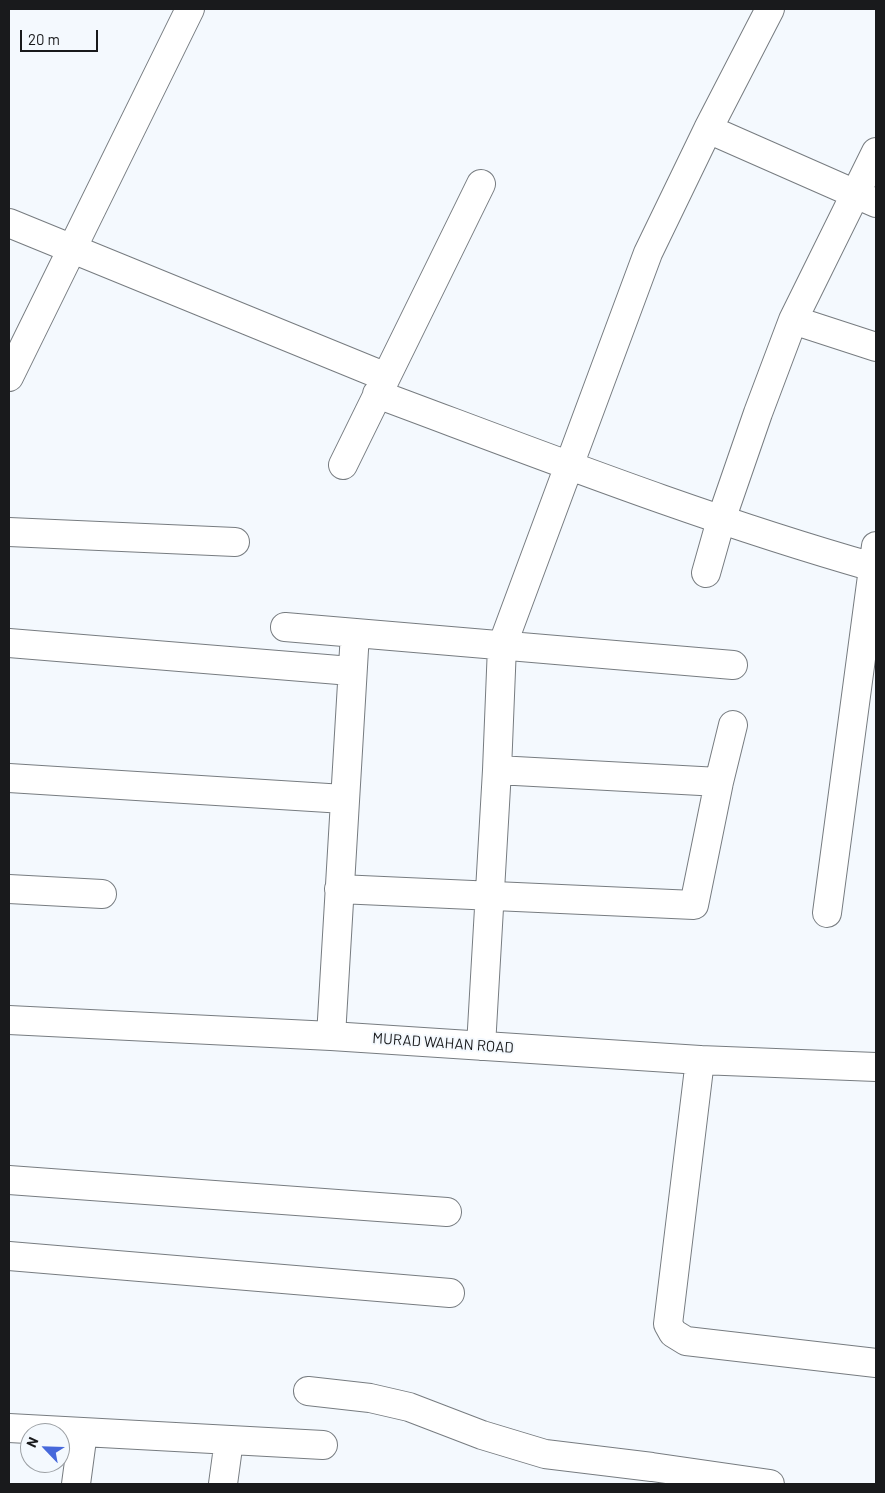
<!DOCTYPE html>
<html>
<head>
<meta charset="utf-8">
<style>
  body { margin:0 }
  #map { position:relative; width:885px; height:1493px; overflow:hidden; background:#f4f9fe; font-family:Barlow,sans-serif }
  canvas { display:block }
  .frame { position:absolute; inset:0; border:10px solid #191a1c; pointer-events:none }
  .north { position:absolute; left:20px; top:1423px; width:50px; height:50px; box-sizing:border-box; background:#f4f9fe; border:1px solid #9ca0a4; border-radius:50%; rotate:294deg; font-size:14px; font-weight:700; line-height:20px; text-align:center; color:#191a1c }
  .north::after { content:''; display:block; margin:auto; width:18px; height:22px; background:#4668db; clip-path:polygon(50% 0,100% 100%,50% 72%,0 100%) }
  .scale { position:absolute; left:20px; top:30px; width:78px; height:22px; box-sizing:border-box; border:2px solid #191a1c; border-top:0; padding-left:6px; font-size:15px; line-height:18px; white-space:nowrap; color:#191a1c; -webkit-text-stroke:4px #f4f9fe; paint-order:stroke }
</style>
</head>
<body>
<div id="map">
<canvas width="885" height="1493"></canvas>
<div class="frame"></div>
<div class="north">N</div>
<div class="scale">20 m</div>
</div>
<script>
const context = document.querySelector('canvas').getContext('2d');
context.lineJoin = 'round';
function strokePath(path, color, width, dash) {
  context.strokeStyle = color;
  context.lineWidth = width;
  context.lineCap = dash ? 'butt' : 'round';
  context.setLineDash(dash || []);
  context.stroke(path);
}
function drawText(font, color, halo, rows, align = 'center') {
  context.font = font + ' Barlow,sans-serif';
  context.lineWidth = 4;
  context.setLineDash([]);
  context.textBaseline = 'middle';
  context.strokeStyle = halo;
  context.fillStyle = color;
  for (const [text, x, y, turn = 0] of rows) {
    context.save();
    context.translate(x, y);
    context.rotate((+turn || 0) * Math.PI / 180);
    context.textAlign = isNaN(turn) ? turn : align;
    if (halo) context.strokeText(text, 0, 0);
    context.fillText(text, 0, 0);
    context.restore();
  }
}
const minor = new Path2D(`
  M708,129L876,203
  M9,223L386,377
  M793,320L876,347
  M9,377L190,9
  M377,394C541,455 704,519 873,567
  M343,465L481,184
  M9,532L235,542
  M706,573L721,520L758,413L793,320L876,152
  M285,627L733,665
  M9,643L351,671
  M497,770L719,782
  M9,778L344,799
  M9,889L102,894
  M339,889L694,905L719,782L733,725
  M827,913L876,546
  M9,1020L331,1036L700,1060L876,1067
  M331,1036L355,633
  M481,1046L497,770L502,646L648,253L708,129L770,9
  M700,1060L668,1324L673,1333L686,1341L876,1363
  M9,1180L447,1212
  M9,1256L450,1293
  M308,1391L370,1398L409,1407L482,1435L545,1454L652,1467L770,1484
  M9,1428L323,1445
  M76,1484L83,1432
  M223,1484L229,1440`);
const streetNames = [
  ["MURAD WAHAN ROAD",443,1043,4]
];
strokePath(minor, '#777c80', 30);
strokePath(minor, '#fff', 28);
drawText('15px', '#191a1c', '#f4f9fe', streetNames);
</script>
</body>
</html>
